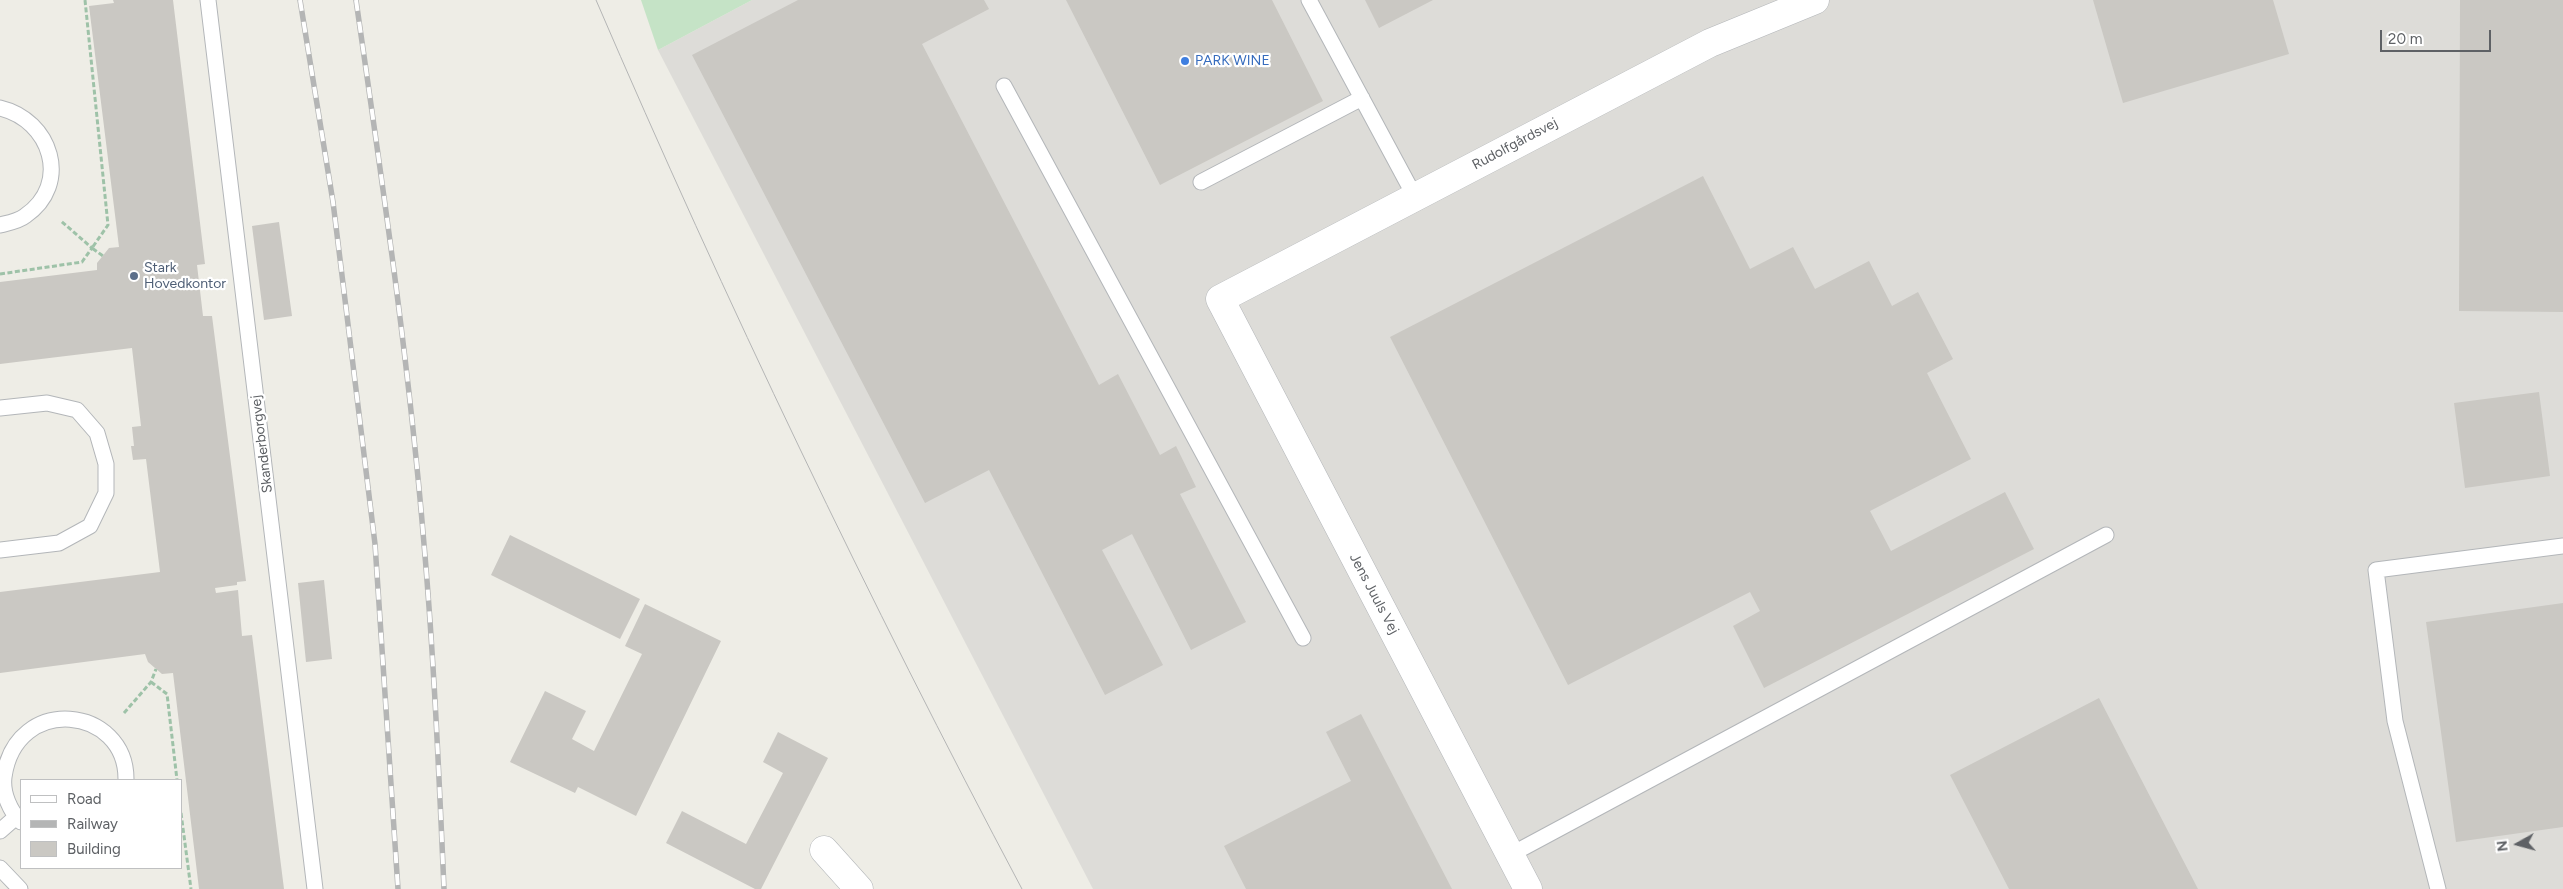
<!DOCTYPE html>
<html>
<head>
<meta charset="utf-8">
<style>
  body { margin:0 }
  #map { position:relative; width:2563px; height:889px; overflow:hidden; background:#eeede6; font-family:Figtree,sans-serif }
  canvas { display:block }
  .legend { position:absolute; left:20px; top:779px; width:162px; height:90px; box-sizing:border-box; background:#fff; border:1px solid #bfc0c1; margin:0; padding:6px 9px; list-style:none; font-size:15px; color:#5e6165 }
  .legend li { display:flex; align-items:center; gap:10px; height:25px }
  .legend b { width:25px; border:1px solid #bfc0c1 }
  .north { position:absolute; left:2493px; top:819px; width:50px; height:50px; -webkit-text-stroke:4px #fff; paint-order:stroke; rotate:263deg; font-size:14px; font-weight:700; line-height:20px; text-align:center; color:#5e6165 }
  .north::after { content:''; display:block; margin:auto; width:18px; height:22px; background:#5e6165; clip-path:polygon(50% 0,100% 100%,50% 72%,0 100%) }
  .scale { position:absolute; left:2380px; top:30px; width:111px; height:22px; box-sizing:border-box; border:2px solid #5e6165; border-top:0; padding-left:6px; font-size:15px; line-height:18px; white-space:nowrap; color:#5e6165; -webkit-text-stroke:4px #fff; paint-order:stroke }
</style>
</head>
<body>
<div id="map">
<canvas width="2563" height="889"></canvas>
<ul class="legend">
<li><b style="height:6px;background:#fff"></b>Road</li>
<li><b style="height:6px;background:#b4b5b5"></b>Railway</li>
<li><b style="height:14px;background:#cac8c3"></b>Building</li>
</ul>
<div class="north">N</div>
<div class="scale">20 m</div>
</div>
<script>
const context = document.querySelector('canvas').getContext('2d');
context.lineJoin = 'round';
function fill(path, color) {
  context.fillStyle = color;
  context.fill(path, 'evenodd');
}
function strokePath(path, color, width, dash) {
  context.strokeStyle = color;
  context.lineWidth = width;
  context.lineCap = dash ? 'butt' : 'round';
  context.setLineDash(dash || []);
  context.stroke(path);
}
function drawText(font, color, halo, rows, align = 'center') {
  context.font = font + ' Figtree,sans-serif';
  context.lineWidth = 4.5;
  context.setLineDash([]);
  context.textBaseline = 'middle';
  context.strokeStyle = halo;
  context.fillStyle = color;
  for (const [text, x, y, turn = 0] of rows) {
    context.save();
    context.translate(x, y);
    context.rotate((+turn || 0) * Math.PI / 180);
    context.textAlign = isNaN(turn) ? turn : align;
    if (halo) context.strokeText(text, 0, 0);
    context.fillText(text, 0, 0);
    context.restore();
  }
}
const industrial = new Path2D(`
  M752,0H2563V889H1093L658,50Z`);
const green = new Path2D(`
  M641,0H752L658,50Z`);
const building = new Path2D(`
  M113,0H173L205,264L197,265L203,316H212L246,581L237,582V585L215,588L216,593L238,590L242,636L252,635L284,889H199L173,673L162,674L148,662L145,654L0,673V592L160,572L146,459L133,460L131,446H134L132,427L141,426L132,348L0,364V282L97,270V263L109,248L119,247L89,6L114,3Z
  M798,0H984L989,9L922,44L1099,385L1118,374L1160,455L1176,446L1196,487L1180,494L1246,622L1191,650L1132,534L1102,550L1163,665L1105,695L989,470L925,503L692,55Z
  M1066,0H1272L1323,101L1160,185Z
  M1365,0H1433L1379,28Z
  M2093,0H2273L2289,54L2123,103Z
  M2460,0H2563V312L2459,311Z
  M1703,176L1750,269L1793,247L1815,289L1869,261L1892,306L1918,292L1953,359L1927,373L1971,459L1870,511L1891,551L2005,492L2034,549L1764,688L1733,626L1760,611L1750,592L1568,685L1390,337Z
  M279,222L292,316L264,320L252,226Z
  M2539,392L2550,476L2465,488L2454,403Z
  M510,535L640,599L620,639L491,575Z
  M324,580L332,659L306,662L298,583Z
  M2563,603V827L2456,842L2426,622Z
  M645,604L721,641L636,816L578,787L575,793L510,762L545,691L586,711L572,739L594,751L642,654L625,646Z
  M2099,698L2198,889H2009L1950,775Z
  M1361,714L1452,889H1246L1224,846L1351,781L1326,732Z
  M778,732L828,758L761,889H755L666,843L682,811L746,844L783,773L763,762Z`);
const path = new Path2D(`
  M85,0L108,225L92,248L103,256
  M0,274L82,262L92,248L61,221
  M151,682L167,694L177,780
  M124,713L151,682L156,669
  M181,813L191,889`);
const service = new Path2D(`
  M208,0L315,889
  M1309,0L1415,197
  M1004,86L1303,638
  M0,108C51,120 72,184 25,216C19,221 8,223 0,225
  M1201,182L1362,98
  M0,408L47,403L77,410L97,433L106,464V493L90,526L59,543L0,550
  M21,822C10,811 2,793 4,777C16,693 127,706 126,780
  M0,831L16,817
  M1510,855L2106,535
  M0,868L20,889
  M2438,889L2395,721L2376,570L2563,546`);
const minor = new Path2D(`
  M824,850L859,889
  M1528,889L1220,299L1710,43L1815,0`);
const tram = new Path2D(`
  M596,0C726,302 868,599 1022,889`);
const rail = new Path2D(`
  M300,0L333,202L375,544L398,889
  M356,0C382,181 409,362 424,544C434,659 439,774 444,889`);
const markers = [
  [1185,61,5,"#3f7fe0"],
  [134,276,5,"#5c6f8a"]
];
const shopNames = [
  ["PARK WINE",1195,61]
];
const streetNames = [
  ["Rudolfgårdsvej",1515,144,-28],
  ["Skanderborgvej",262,444,-97],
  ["Jens Juuls Vej",1374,594,62]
];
const serviceNames = [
  ["Stark",144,268],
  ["Hovedkontor",144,284]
];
fill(industrial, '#dddcd8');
fill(green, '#c5e3c6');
fill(building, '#cac8c3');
strokePath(service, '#b3b6b9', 17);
strokePath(minor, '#b3b6b9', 29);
strokePath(path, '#9ec2a8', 3, [5, 2.5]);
strokePath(service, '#fff', 15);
strokePath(minor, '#fff', 28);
strokePath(tram, '#b4b5b5', 1);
strokePath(rail, '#b4b5b5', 5.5);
strokePath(rail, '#fff', 4, [11]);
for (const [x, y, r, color] of markers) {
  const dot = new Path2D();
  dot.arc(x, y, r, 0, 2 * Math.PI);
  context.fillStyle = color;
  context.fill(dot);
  strokePath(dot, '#fff', 2);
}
drawText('14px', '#366cbe', '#fff', shopNames, 'left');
drawText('14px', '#5e6165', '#fff', streetNames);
drawText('14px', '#4e5e75', '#fff', serviceNames, 'left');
</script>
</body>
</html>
